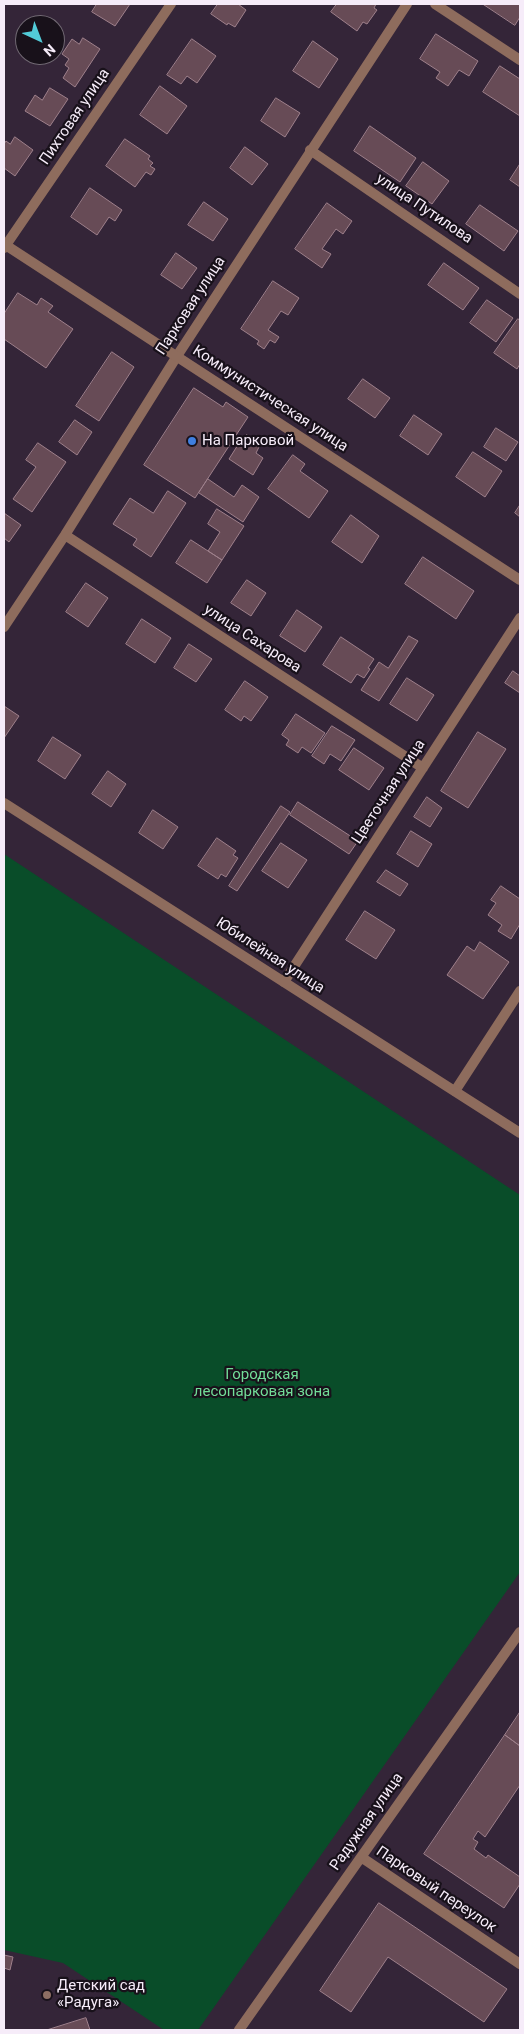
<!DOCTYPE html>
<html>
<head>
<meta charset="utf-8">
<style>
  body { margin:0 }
  #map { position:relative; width:524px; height:2034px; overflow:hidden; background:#342538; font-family:Roboto,sans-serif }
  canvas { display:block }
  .frame { position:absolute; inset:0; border:5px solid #f6ecf9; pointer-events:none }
  .north { position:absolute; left:15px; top:15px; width:50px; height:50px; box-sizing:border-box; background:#18111a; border:1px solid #716973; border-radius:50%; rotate:137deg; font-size:14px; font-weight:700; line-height:20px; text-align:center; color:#f6ecf9 }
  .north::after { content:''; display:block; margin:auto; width:18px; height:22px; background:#52cbd8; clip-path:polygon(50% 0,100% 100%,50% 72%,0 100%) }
</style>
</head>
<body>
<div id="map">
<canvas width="524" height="2034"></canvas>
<div class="frame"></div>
<div class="north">N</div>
</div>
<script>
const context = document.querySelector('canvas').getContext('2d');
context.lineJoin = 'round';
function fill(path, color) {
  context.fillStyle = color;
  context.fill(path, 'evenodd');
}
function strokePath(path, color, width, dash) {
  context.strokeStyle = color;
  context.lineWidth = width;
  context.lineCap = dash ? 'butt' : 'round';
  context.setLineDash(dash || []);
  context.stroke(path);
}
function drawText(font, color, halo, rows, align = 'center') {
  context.font = font + ' Roboto,sans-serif';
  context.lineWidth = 4.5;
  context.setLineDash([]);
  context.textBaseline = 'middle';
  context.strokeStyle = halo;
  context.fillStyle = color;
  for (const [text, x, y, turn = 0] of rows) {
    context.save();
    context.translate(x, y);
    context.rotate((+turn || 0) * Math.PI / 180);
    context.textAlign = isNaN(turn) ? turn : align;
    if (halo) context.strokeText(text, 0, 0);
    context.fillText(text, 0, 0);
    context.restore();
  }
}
const green = new Path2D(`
  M4,854L520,1195V1572L198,2030H164L63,1963L4,1950Z`);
const building = new Path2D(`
  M97,4H130L115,26L92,12Z
  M218,4H238L246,10L235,27L228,23L227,25L211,14Z
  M337,4H376L374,8L377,10L367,24L363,22L357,31L331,12Z
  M483,4H520V17L515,25Z
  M436,34L478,61L469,76L459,70L448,86L436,78L440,72L420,59Z
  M83,38L100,49L75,87L63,78L69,68L65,65L69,59L62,54L72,39L79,44Z
  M192,39L216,56L197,83L187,76L181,84L167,75Z
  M313,41L338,59L319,88L293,71Z
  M500,66L520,79V116L483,92Z
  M160,86L187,106L167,134L140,115Z
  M50,88L68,99L50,126L25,111L35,95L42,100Z
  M276,98L300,113L285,137L261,121Z
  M370,126L416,158L400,182L354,151Z
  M15,137L33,150L15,176L4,168V144L6,141L10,144Z
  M125,139L150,156L148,159L153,163L150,166L155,169L151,175L146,172L135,187L106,166Z
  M245,147L268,164L252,185L230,168Z
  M423,162L449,181L432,204L406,186Z
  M520,164V187L510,180Z
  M90,188L122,210L115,221L109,217L97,235L71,217Z
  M204,202L228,219L213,241L188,225Z
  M327,203L352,221L343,234L336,229L322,249L331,254L322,268L295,249Z
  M480,205L518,231L504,251L466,224Z
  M176,253L197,268L182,289L161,275Z
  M444,263L479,288L463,310L428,285Z
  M273,281L299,298L288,315L281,311L268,330L279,337L275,343L270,340L264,349L257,344L259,341L241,329Z
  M18,293L37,305L41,298L53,306L48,312L73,329L46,368L4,339V314Z
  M487,300L513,318L496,342L470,323Z
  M518,319L520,320V364L517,369L494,353Z
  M112,352L134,367L99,421L76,406Z
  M363,379L390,398L375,418L348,399Z
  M194,388L223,407L226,402L248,417L195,498L144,465Z
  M414,415L442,434L428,455L400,436Z
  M75,420L92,432L77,455L59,442Z
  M496,428L518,442L506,461L484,447Z
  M247,435L253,439L252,443L259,447L256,453L263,458L253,475L229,459L241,440Z
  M38,443L66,462L32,512L13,499L36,467L26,460Z
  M473,452L502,471L485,497L456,477Z
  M293,455L305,464L300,471L328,491L309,518L268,489Z
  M208,479L234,497L242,485L259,497L243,522L199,493Z
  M168,491L186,503L151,557L133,545L137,539L113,524L130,498L153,513Z
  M520,505V517L515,513Z
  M217,509L244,526L222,560L208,551L220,532L208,524Z
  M4,513L21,525L9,542L4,538Z
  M351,515L379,536L362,563L332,542Z
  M191,540L222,560L207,583L176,563Z
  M423,557L474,591L456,619L405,584Z
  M247,580L266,593L251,616L231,603Z
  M86,583L108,598L88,627L66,612Z
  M297,610L322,627L305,652L280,636Z
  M142,619L171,638L155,663L126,644Z
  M409,636L418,641L379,701L361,690L379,662L388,668Z
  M341,637L374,659L368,668L370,669L364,678L357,674L351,683L323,665Z
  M189,644L212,659L196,682L174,668Z
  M513,671L520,676V693L505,683Z
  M407,678L434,695L417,721L390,704Z
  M245,681L268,697L251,721L244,716L241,721L225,710Z
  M4,706L19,716L4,738Z
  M296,714L325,733L311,753L302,747L298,753L286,745L289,740L282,735Z
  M332,726L355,740L341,761L330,754L324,764L312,756Z
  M478,732L506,749L468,808L441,791Z
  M53,737L81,755L65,779L38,761Z
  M354,748L384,768L369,790L339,770Z
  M108,771L126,784L111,807L92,794Z
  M427,797L442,808L430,827L414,817Z
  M298,802L358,841L349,854L290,815Z
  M281,806L290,812L237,891L229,886Z
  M153,810L178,827L163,849L139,833Z
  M411,831L432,844L418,867L397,854Z
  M217,838L236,851L233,855L238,858L226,877L221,874L218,879L198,866Z
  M281,843L307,860L288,888L262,871Z
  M386,870L408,884L400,896L377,882Z
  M501,886L520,899V924L511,939L498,931L502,925L488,915L496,903L491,900Z
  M365,911L395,930L376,959L346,940Z
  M480,942L509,962L483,999L447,975L467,946L474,951Z
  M520,1712V1746L505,1735Z
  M505,1735L520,1746V1785L485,1837L478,1831L473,1839L478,1842L474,1849L486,1858L488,1855L520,1877V1884L504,1908L424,1854Z
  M379,1903L507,1989L484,2022L388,1957L351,2012L320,1991Z
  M4,1955L13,1957L10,1970L4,1968Z
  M86,2018L90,2030H47Z`);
const minor = new Path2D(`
  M435,4L520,60
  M310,150L520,294
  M4,248L171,4
  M65,535L423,768
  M4,627L65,535L177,356L407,4
  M284,982L520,618
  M455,1091L520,991
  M361,1857L520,1964
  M239,2030L520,1632`);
const tertiary = new Path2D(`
  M4,244L520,580
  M4,803L520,1133`);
const markers = [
  [192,441,5,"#3f7fe0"],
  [47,1995,5,"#8d6e63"]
];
const streetNames = [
  ["Пихтовая улица",75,117,-56],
  ["улица Путилова",424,209,34],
  ["Парковая улица",191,306,-57],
  ["Коммунистическая улица",270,399,33],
  ["улица Сахарова",252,639,33],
  ["Цветочная улица",389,792,-57],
  ["Юбилейная улица",270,956,33],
  ["Радужная улица",367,1822,-55],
  ["Парковый переулок",436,1890,34]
];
const poiNames = [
  ["На Парковой",202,441],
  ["Детский сад",57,1986],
  ["«Радуга»",57,2003]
];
const parkNames = [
  ["Городская",262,1375],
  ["лесопарковая зона",262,1392]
];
fill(green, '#094d29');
fill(building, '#674b56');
strokePath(building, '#9e808b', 1);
strokePath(minor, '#8e6c5d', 10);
strokePath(tertiary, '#8e6c5d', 10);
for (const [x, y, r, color] of markers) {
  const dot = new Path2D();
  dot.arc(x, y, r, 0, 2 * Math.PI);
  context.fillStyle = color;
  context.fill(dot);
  strokePath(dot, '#18111a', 2);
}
drawText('15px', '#f6ecf9', '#18111a', streetNames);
drawText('15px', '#f6ecf9', '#18111a', poiNames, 'left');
drawText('15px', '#72dd98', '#18111a', parkNames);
</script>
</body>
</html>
